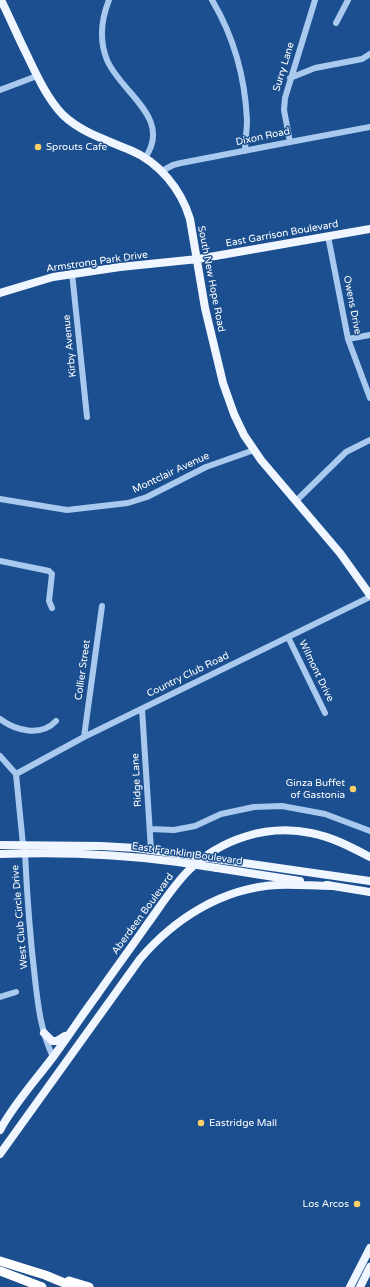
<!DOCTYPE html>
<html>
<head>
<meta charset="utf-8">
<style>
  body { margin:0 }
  canvas { display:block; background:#1b4f8f }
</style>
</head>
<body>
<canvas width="370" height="1287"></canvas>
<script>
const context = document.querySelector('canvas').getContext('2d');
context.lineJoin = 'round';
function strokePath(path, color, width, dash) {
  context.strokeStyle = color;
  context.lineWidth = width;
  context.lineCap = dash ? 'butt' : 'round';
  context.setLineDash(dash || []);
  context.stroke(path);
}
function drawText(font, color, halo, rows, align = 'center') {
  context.font = font + ' "Varela Round",sans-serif';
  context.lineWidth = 3;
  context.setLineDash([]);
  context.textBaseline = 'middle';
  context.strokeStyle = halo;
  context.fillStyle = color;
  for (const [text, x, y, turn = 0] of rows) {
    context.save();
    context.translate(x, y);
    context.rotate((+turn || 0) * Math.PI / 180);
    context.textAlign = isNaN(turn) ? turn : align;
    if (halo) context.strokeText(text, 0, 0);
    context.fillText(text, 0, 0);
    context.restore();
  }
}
const minor = new Path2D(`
  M109,0C101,20 99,40 107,60C121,93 173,118 145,158
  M212,0C234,37 245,78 247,120C247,131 245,141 245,151
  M336,23L348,0
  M290,78L315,68L362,59L370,54
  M0,90L37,76
  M290,142L284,110L285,98L315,0
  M162,171L173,165L181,163L290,142L370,127
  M328,236L348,339L370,398
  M72,273L87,417
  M348,339L370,335
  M0,499L67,510L128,503L147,497L206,467L254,450
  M296,501L346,452L370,440
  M0,561L49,571L52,574L49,601L52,608
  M288,637L325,713
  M142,709L151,850
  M0,719C16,731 41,737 56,721
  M84,737L102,606
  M0,756L16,774
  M16,774L84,737L370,597
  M16,774L23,845L25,853C27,895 30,937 35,979C38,1006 41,1032 53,1057
  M150,829L174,830L195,826L221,814L254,807L282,806L325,814L370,831
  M0,997L16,992`);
const major = new Path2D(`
  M1,0C10,18 18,37 27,55C37,76 47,98 63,115C82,133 107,140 130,150C159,162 181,189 190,219L205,308L223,383L234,414L244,435L261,460L340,553L370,595
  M0,293L53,277L120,267L198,259L370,229
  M0,845L101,846L136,848L187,855
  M0,854C60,852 119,854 178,862
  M223,860L370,881
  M217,868L300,881
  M327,885L370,892
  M44,1033L52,1041H57L65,1036
  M0,1130C14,1104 35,1081 53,1057C68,1037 82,1015 97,995C113,972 130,949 146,926C160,907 172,887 189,870C221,839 267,824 311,833C332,837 351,847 370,857
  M0,1154L140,959C174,919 222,888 277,885C295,884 314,886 332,886
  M350,1287L370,1248
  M360,1287L370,1267`);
const highway = new Path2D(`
  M0,1261L45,1275L74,1287
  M0,1271L42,1287
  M69,1281L89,1287`);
const majorBridge = new Path2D(`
  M187,855L223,860
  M178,862L217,868`);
const markers = [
  [38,147,4,"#ffd166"],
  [353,789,4,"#ffd166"],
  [201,1123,4,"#ffd166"],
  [357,1204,4,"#ffd166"]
];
const streetNames = [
  ["Surry Lane",284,67,-73],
  ["Dixon Road",263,137,-12],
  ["East Garrison Boulevard",282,234,-10],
  ["Armstrong Park Drive",97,262,-8],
  ["South New Hope Road",211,279,79],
  ["Owens Drive",352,305,79],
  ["Kirby Avenue",70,346,-96],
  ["Montclair Avenue",171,473,-25],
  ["Collier Street",83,670,-82],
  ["Wilmont Drive",316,671,64],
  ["Country Club Road",188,675,-26],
  ["Ridge Lane",137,780,-93],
  ["East Franklin Boulevard",187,854,8],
  ["Aberdeen Boulevard",143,914,-54],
  ["West Club Circle Drive",20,917,-95]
];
const poiNames = [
  ["Sprouts Cafe",46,147],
  ["Ginza Buffet",345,783,"right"],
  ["of Gastonia",345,795,"right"],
  ["Eastridge Mall",209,1123],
  ["Los Arcos",349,1204,"right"]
];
strokePath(minor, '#a9c9ee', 6);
strokePath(major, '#f0f6ff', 8);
strokePath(highway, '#fff', 9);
strokePath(majorBridge, '#f0f6ff', 8);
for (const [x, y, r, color] of markers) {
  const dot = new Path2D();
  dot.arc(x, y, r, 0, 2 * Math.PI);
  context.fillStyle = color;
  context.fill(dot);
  strokePath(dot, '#1b4f8f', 1.5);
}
drawText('10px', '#fff', '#1b4f8f', streetNames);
drawText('10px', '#fff', '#1b4f8f', poiNames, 'left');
</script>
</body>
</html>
